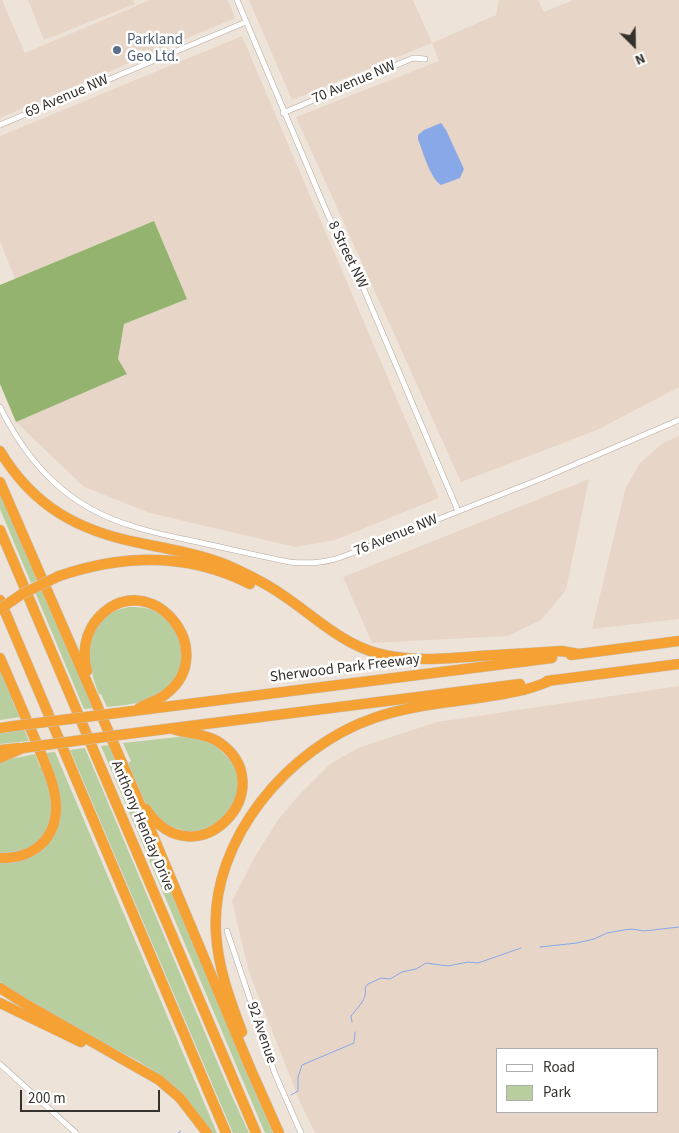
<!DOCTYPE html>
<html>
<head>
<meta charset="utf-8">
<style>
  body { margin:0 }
  #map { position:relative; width:679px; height:1133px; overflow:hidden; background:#eee3d9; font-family:"Source Sans 3",sans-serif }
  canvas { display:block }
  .legend { position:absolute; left:496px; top:1048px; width:162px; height:65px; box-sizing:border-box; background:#fff; border:1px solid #aeadab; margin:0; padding:6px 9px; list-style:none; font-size:15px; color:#35312d }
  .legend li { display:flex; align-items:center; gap:10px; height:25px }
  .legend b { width:25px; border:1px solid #aeadab }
  .north { position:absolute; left:609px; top:20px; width:50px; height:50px; -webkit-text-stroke:4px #fff; paint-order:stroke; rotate:157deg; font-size:14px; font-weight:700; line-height:20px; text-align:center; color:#35312d }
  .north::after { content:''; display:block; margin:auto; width:18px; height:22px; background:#35312d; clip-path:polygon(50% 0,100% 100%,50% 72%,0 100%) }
  .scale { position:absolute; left:20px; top:1090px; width:140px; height:22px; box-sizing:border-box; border:2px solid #35312d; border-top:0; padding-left:6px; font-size:15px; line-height:18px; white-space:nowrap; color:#35312d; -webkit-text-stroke:4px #fff; paint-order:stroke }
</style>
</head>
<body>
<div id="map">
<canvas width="679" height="1133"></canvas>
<ul class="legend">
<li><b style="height:6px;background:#fff"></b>Road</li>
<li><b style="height:14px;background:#b8ce9f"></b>Park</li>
</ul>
<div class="north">N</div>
<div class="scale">200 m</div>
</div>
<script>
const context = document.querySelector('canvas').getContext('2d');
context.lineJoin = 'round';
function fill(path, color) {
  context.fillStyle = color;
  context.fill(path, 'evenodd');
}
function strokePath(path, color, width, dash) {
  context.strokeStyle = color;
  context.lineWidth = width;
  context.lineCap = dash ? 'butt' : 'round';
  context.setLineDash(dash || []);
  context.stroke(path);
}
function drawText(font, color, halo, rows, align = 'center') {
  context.font = font + ' "Source Sans 3",sans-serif';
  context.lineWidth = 5;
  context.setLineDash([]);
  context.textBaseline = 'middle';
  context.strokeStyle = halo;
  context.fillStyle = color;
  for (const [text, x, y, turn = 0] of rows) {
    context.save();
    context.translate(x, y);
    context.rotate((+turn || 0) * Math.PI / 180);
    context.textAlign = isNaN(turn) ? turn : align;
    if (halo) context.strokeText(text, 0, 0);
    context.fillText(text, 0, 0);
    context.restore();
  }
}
const built = new Path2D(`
  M0,0H2L25,53L150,0H228L235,18L0,118Z
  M28,0H133L135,4L44,40Z
  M249,0H413L432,43L496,15L499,0H538L544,12L573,0H679V387L597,430L461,482L296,117L439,61L432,43L292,100Z
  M242,36L439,498L335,540L295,547L150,513L84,487L16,422L127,374L118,359L124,324L187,299L154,221L15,279L0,241V136Z
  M679,436V619L592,629L625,490L639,464L663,443Z
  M589,479L566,590L541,620L508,636L372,643L343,577Z
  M679,686V1133H315L300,1102L249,972L232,901L254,858L278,820L298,796L330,764L358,748L437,722ZM498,1049H658V1112H498Z`);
const green = new Path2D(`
  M0,486L40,579L31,583L0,509Z
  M44,588L95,708L84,709L35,592Z
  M129,607C137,607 144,607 152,610C173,617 185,642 181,663C179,674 170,685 162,691C147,704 125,705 107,707L101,694H99C85,659 82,616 129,607Z
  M0,662L15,699L12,701L20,717L0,720Z
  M24,729L29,741L0,744V732Z
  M178,737L198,738L214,744L233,763L238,778L237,799L220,823L193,833L168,826L146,805L128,763L131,761L123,743Z
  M110,745L273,1133H265L101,746Z
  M85,748L230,1092L249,1133H233L70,750Z
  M55,752L217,1133H212L192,1105L161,1076L138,1061L40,1009L0,982V861H16L57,828L45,753Z
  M35,754L40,767L43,766L49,782L53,817L40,842L20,853L0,854V761Z`);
const forest = new Path2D(`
  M154,221L187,299L124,324L118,359L127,374L16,422L0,384V285Z`);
const water = new Path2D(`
  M441,123L446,130L464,169L460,178L441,185C430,178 423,152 418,139V135L424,130Z`);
const stream = new Path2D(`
  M540,947L577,943L594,939L607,933L624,930L632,929L644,931L679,927
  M352,1022L351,1016C357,1008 368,999 365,988L368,984L381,978L390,979L402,972L416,969L426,963L448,966L468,962L478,963L521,948
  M291,1095L298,1091V1077L302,1065L354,1043L355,1032
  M178,1133L181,1131`);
const minor = new Path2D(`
  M237,0L328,215L351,259L458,511
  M283,113L413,58L425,59
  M0,125L246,22
  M0,407C29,465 68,507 132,526C150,532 169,536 188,540C221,547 255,555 289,562C310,564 327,563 347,555L543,478L679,420
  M227,931L275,1074L301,1133
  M0,1064L76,1133`);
const motorway = new Path2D(`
  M0,451C33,506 78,531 140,543C173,550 207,555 238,570C255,578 272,587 287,598C316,618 343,644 377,653C410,662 445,659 479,656C506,654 534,653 562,651L578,654
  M0,482L136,795L251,1070L279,1133
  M0,530L256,1133
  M59,576C124,554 188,552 250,584
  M0,600L226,1133
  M571,655L679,641
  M0,658C12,685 23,712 35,739C43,760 55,782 56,805C57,839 33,859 0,858
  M87,671C82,652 85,632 99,617C150,564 222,651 166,694C159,700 148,703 139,708
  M547,681L679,664
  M117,713L552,658
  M0,728L14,726
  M119,735L520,684
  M0,750L19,748
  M0,758L23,748
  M146,809C196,884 287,786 217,741C204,733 187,734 173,729
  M0,988L24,1003L159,1080L180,1098L207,1133
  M0,1003L81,1042
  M242,1032C230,1000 218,968 216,933C210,840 289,747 374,718C422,701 474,702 523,690C533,688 542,684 552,680`);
const motorwayBridge = new Path2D(`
  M0,609L22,594L59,576
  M14,726L117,713
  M23,748L119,735`);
const markers = [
  [117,50,5,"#5c6f8a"]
];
const serviceNames = [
  ["Parkland",127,41],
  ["Geo Ltd.",127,58]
];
const streetNames = [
  ["70 Avenue NW",354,83,-23],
  ["69 Avenue NW",67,97,-23],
  ["8 Street NW",347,255,64],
  ["76 Avenue NW",396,536,-22],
  ["Sherwood Park Freeway",345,669,-7],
  ["Anthony Henday Drive",142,826,67],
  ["92 Avenue",261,1033,71]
];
fill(built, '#e7d6c7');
fill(green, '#b8ce9f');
fill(forest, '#93b36e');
fill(water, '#88a8e8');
strokePath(stream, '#88a8e8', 1);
strokePath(minor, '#b3a89f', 6);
strokePath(motorway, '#c6c5c4', 11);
strokePath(minor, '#fff', 5);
strokePath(motorway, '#f5a133', 10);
strokePath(motorwayBridge, '#c6c5c4', 11, []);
strokePath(motorwayBridge, '#f5a133', 10);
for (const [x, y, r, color] of markers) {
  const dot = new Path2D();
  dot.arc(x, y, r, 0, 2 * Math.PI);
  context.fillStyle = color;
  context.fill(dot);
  strokePath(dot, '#fff', 2);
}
drawText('15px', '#4e5e75', '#fff', serviceNames, 'left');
drawText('15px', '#35312d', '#fff', streetNames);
</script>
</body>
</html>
